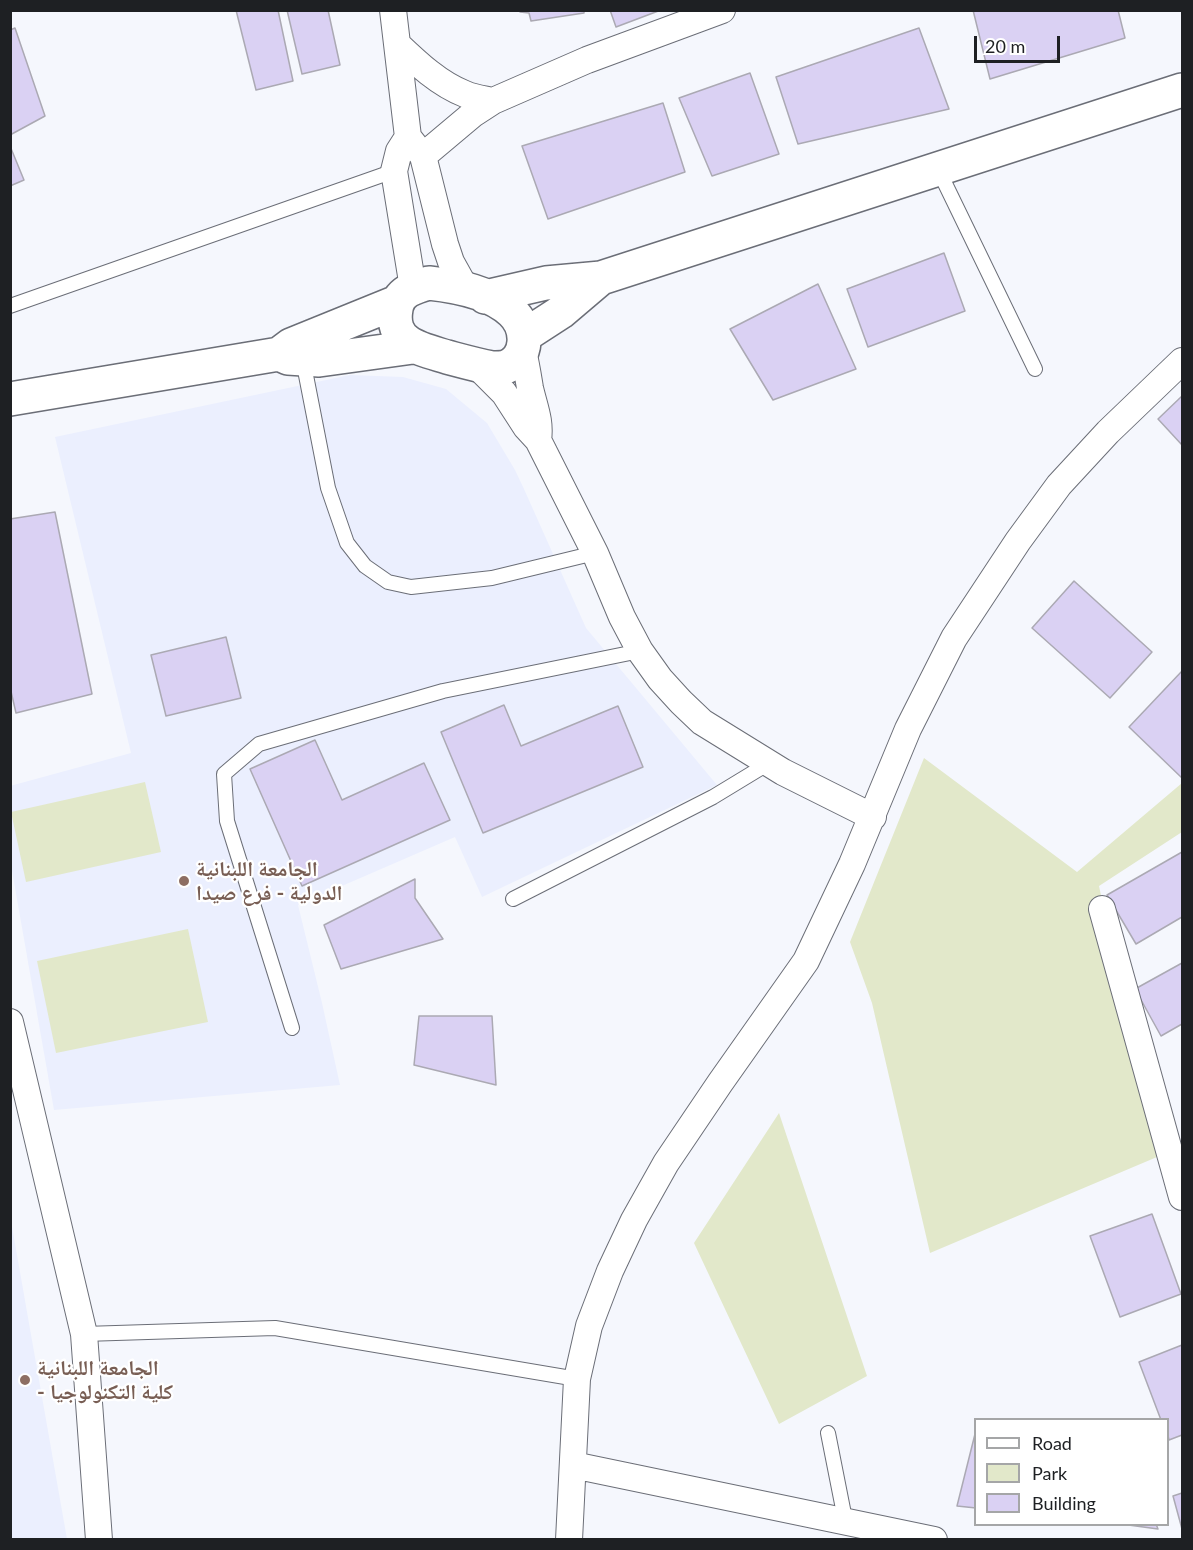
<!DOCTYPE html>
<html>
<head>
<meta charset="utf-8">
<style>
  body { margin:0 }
  #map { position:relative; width:1193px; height:1550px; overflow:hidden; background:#f5f7fd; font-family:Lato,sans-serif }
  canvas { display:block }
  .frame { position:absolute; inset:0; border:12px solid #1e2023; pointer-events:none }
  .legend { position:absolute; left:974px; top:1418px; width:195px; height:108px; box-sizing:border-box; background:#fff; border:2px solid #a5a6a7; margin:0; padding:8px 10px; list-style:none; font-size:18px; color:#1e2023 }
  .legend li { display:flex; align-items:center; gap:12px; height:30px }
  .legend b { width:30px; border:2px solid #a5a6a7 }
  .scale { position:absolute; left:974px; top:36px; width:86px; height:27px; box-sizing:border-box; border:3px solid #1e2023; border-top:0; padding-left:8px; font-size:18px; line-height:21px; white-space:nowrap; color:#1e2023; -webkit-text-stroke:4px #fff; paint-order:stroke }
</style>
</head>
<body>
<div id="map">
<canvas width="1193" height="1550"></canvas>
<div class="frame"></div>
<ul class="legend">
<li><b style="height:8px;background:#fff"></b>Road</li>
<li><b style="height:16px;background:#e2e8ca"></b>Park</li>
<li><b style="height:16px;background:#dad1f3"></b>Building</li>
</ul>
<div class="scale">20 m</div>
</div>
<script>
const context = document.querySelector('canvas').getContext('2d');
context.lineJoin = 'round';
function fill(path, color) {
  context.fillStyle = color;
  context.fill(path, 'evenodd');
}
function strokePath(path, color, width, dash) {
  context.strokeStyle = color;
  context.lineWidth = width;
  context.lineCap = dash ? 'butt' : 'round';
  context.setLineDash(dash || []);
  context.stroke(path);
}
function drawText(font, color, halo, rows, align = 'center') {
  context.font = font + ' Lato,"Noto Naskh Arabic",sans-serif';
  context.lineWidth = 4.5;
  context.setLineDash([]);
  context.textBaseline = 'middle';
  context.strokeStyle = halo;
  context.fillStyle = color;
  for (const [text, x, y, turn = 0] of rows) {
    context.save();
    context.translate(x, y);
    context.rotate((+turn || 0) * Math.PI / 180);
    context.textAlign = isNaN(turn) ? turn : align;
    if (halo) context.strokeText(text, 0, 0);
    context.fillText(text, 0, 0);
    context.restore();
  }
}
const built = new Path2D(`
  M350,375L403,377L446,389L487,423L515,470L524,489L586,628L717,785L482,897L455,837L298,905L322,1003L340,1085L54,1110L11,865L10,786L131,753L55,437Z
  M11,1221L67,1539H11Z`);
const green = new Path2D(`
  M924,758L1077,872L1182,783V832L1099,886L1157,1157L930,1253L872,1003L850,942Z
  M145,782L161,852L26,882L11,812Z
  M188,929L208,1022L56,1053L37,961Z
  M779,1113L867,1376L779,1424L694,1243Z`);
const building = new Path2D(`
  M236,10H278L293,81L256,90Z
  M287,10H328L340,65L302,74Z
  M520,10H584V13L531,21L529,13L520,12Z
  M610,10H661L616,27Z
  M973,10H1118L1125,38L990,79Z
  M15,28L45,116L10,135V30Z
  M919,28L949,109L798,144L776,77Z
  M750,73L779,154L712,176L679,98Z
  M663,103L685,172L548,219L522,146Z
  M10,146L24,180L10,186Z
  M944,253L965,311L868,347L847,289Z
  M818,284L856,369L773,400L730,329Z
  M1182,396V445L1158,419Z
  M55,512L92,694L16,713L10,687V519Z
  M1074,581L1152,652L1110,698L1032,628Z
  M226,637L241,698L166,716L151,655Z
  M1182,671V778L1129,727Z
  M504,705L521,746L618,706L643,767L483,833L441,732Z
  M315,740L342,800L424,763L450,820L302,886L250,769Z
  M1182,852V917L1136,944L1107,895Z
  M415,879V898L443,939L341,969L324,925Z
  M1182,963V1024L1161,1036L1135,989Z
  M419,1016H492L496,1085L414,1065Z
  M1152,1214L1181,1294L1120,1317L1090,1236Z
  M1182,1345V1435L1169,1440L1168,1436V1420H1161L1139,1362Z
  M976,1430V1508L957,1506Z
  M1182,1493V1529L1173,1496Z
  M1121,1524H1156L1158,1529Z`);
const lane = new Path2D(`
  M938,169L1035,369
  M10,306L394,171
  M303,360L328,488L347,543L365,566L388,582L411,587L492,578L595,553
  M513,899L713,797L769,763
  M292,1028L227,821L224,774L259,744L443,691L640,651
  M84,1334L275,1328L577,1379
  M828,1433L844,1514L845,1521`);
const street = new Path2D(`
  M393,10L408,137L423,156L445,244L451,262L466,289
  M397,44C417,63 439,84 465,94C474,98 484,99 493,101
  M408,137L399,151L394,171L413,288
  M423,156L473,114L493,101L587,60L722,10
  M523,351C526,363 528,376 530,388C534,406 541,421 538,440
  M476,365L504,393L526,427L538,440L595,553L622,617L640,651L660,679L681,702L702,722L783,772L873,817
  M1102,909L1182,1197
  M10,1022L84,1334L99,1540
  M573,1465L934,1540
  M569,1540L577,1379L589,1326L610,1271L634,1220L666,1163L720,1083L806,961L852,864L908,729L954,638L1018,541L1059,485L1108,432L1182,361`);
const secondary = new Path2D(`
  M429,283C457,286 491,292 512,312C529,328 529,358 506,367C502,368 496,368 492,368C476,365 462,361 447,357C421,349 390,344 396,309C398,292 414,287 429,283Z
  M485,297L546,283L601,278L1182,90
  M524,336L561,312L601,278
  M279,354L288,358L319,360L413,347
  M10,399L279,354L291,345L397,302`);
const markers = [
  [184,881,6,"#8d6e63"],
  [25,1380,6,"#8d6e63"]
];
const educationNames = [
  ["الجامعة اللبنانية",196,869],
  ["الدولية - فرع صيدا",196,893],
  ["الجامعة اللبنانية",37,1368],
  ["- كلية التكنولوجيا",37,1392]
];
fill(built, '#ebeffe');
fill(green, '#e2e8ca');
fill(building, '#dad1f3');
strokePath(building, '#aba9b3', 1.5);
strokePath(lane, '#6b6e77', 16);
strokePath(street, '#6b6e77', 28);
strokePath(secondary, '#6b6e77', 36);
strokePath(lane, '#fff', 14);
strokePath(street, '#fff', 26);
strokePath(secondary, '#fff', 33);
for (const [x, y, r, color] of markers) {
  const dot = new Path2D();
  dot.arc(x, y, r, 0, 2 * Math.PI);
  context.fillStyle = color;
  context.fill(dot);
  strokePath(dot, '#fff', 2);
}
drawText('bold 21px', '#785e54', '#fff', educationNames, 'left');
</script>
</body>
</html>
